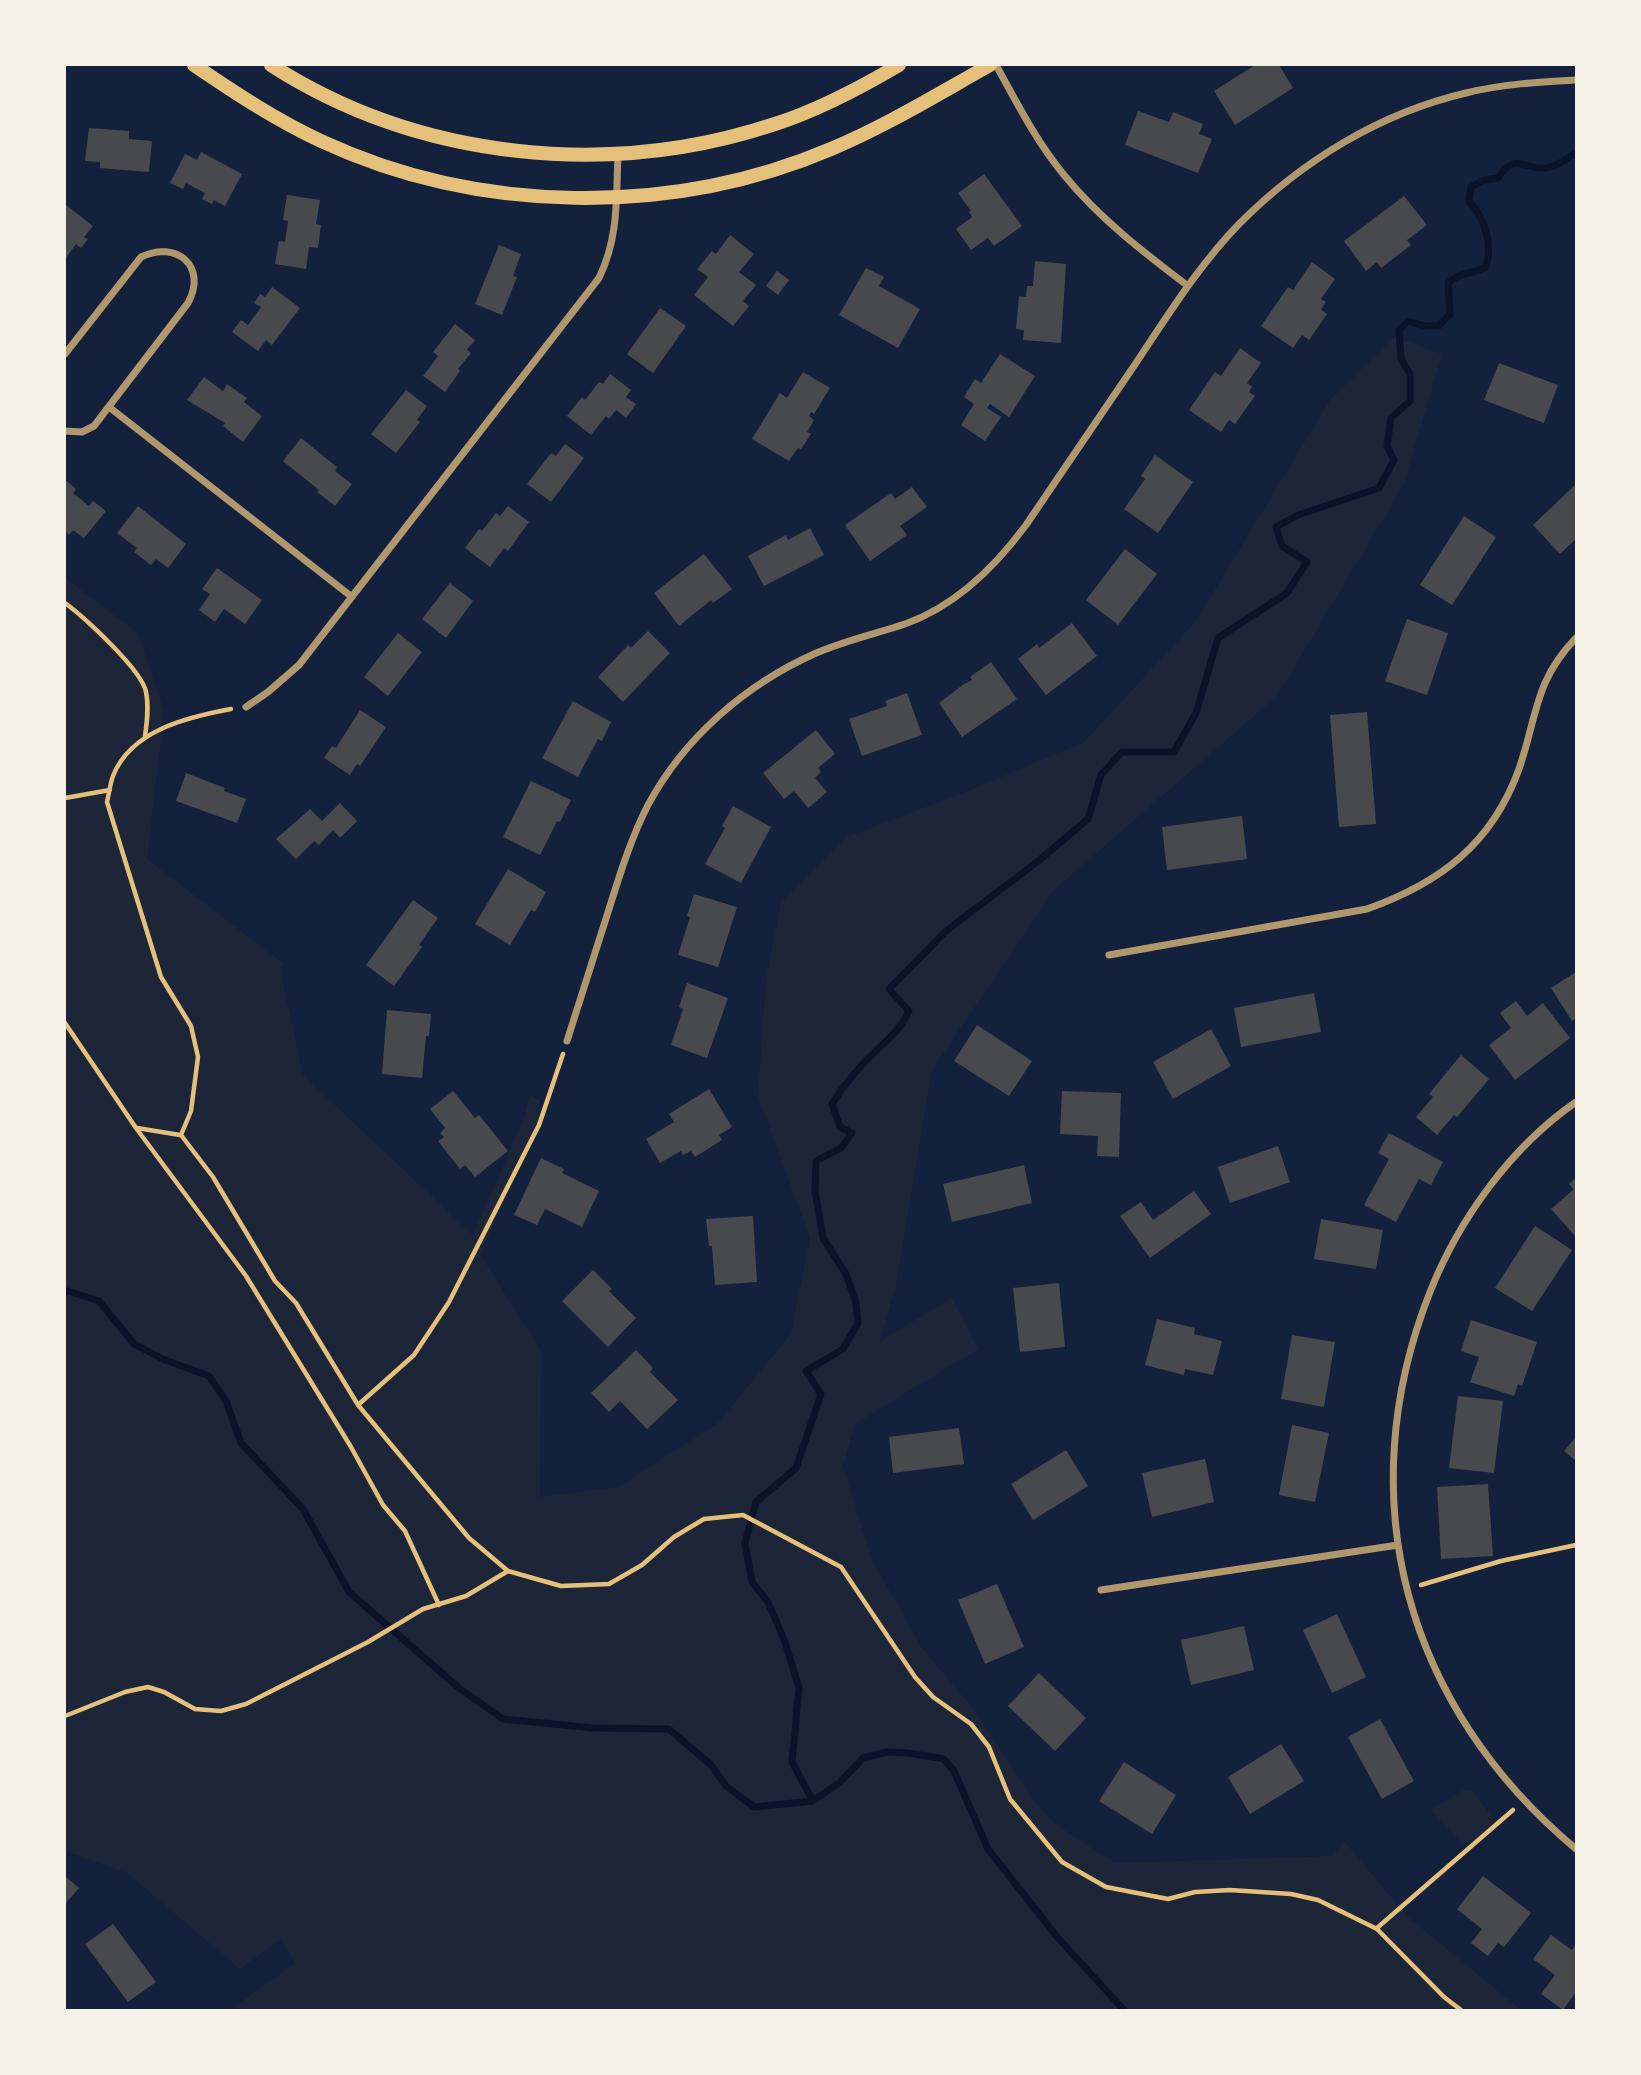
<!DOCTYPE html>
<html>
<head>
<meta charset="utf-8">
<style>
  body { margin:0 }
  #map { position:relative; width:1641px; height:2075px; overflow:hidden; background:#14213d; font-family:"Exo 2",sans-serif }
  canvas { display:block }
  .frame { position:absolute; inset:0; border:66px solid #f6f1e7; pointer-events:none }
</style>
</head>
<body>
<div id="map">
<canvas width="1641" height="2075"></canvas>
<div class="frame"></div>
</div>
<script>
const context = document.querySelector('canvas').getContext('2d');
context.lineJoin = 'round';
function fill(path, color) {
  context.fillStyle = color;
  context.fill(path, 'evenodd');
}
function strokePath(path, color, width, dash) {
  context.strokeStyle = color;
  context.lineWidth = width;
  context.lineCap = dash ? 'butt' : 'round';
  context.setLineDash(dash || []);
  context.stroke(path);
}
const green = new Path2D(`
  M1394,337L1442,354L1404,484L1277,696L1054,890L932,1070L896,1285L880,1341L952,1298L978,1349L855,1424L843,1466L872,1560L922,1648L971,1706L1036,1803L1054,1823L1115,1863L1333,1856L1345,1842L1407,1916L1521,2010H240L234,2007L295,1963L281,1939L240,1969L127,1873L65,1851V578L138,633L164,711L147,859L284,964L280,969L303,1075L473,1235L524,1118L530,1095L540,1101L537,1128L480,1254L541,1351L540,1497L618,1487L718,1423L791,1334L810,1238L758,1096L766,979L781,903L847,837L968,791L1084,742L1196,621L1330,400Z
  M1463,1790L1474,1792L1491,1816V1825L1475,1839L1463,1843L1431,1810Z`);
const stream = new Path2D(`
  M65,1293L68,1291L99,1301L134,1344L165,1360L209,1376L226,1401L241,1443L303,1509L349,1592L459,1688L503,1719L594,1728L669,1729L711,1765L726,1786L754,1807L813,1801L840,1782L863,1758L887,1752L908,1753L944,1759L954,1771L988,1849L1058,1938L1124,2010
  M813,1801L792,1762L799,1688L785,1642L768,1602L752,1582L745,1543L756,1502L796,1468L821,1394L806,1371L843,1349L858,1323L856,1303L846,1274L823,1238L815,1191L816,1161L841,1148L852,1133L840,1127L832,1104C844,1084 861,1065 878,1049C892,1035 900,1030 909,1011L889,989L946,931L1037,862L1088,819L1101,775L1122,752H1174L1196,713L1218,638L1287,593L1307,562L1282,546L1276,527L1298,515L1379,488L1394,460L1387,446L1391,418L1410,401V374L1401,359L1399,330L1408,321L1425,326H1439L1450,314L1448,283C1462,271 1471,275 1486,267C1493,245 1485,218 1469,201L1471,187L1484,180L1498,178C1516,151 1523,170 1546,168C1557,167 1567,158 1576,153`);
const building = new Path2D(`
  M1255,65H1279L1293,88L1235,125L1214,91Z
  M1138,111L1169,122L1173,112L1203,124L1199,134L1212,139L1198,173L1125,145Z
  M89,128L129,131V139L152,141L149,172L100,168V162L85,161Z
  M201,152L242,174L225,206L214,200L212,204L202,199L205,193L186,183L183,189L170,183L185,154L197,160Z
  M984,174L1022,226L994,246L988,238L971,250L956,229L972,217L969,212L971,211L958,193Z
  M287,195L320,200L316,224L321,225L318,248L309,247L306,269L275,264L279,241L285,242L288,221L283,220Z
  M1404,196L1427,225L1407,240L1411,245L1381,268L1377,262L1366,271L1344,241Z
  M65,204L93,226L84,237L88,239L81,248L76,244L65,259Z
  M730,235L754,254L739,272L756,285L743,301L749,306L733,326L694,295L708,277L697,269L712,251L716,254Z
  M499,245L521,254L513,276L517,277L502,315L475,304Z
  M1035,261L1066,264L1061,343L1023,340L1024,330L1016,329L1019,296L1026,297L1027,286H1033Z
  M1312,262L1335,279L1321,299L1326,302L1321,309L1327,314L1309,340L1302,335L1293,348L1261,326L1288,287L1293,290Z
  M866,268L884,277L879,286L920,309L898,348L839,315Z
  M777,271L789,280L778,295L766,286Z
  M272,287L300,308L272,345L266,340L258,351L232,332L241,320L248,325L261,307L254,303L260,294L265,297Z
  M660,308L686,326L653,373L627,354Z
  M455,324L475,340L467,350L471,353L458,369L460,371L445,392L423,376L438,356L433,352Z
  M1240,348L1261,363L1247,383L1252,387L1249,392L1255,396L1235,424L1229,420L1221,432L1189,410L1215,372L1221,376Z
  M1000,354L1035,376L1009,417L990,404L987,408L1001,417L985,441L961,425L974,404L964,397L975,379L981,383Z
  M1499,363L1558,385L1544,423L1484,400Z
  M803,372L830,388L814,414L811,412L809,416L814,420L807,432L811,434L801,449L798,448L789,461L752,439L780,393L787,398Z
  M610,374L631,390L626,397L636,404L626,418L616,410L609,419L606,416L591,435L567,416L582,397L585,400L599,382L603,384Z
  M204,377L223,391L227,384L247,398L244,402L262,416L243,442L223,426L225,423L187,400Z
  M406,390L427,406L417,420L420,422L396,453L371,434Z
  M301,438L337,467L335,471L352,484L335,506L317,492L319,490L283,461Z
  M565,444L584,458L551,502L527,484L551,453L556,456Z
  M1155,455L1193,482L1158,533L1124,509L1145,479L1141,476Z
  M67,481L76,489L73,493L89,506L93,501L106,511L84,538L73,530L69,535L65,531V484Z
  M1576,484V539L1560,554L1533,525Z
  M912,487L927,507L900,526L907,535L870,561L845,525L891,493L895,499Z
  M138,506L186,544L168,568L156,559L151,565L134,552L137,548L117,533Z
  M508,506L529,522L508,551L504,548L490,567L465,548L479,529L482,531L496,513L500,516Z
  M1464,516L1496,537L1452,605L1420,585Z
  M810,528L824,555L764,586L748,556L786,535L788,540Z
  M1125,549L1157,574L1118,625L1086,600Z
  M704,554L732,589L713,603L711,600L679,626L654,593Z
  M217,568L262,600L245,624L224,609L215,622L199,610L210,594L202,589Z
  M450,583L473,601L446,638L422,619Z
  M1407,619L1448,633L1427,695L1385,681Z
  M1072,623L1097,656L1046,695L1018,659L1037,644L1039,648Z
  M648,631L670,653L623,702L598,677L628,645L631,648Z
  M398,633L422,652L388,696L364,677Z
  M991,662L1017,699L962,737L939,703L964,684L972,680L970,677Z
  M907,693L922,735L862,756L849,719L887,706L885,701Z
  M573,701L611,722L602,741L598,739L578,777L542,758Z
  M360,710L386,727L360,766L357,764L350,775L324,758L332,746L336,748Z
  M1367,712L1376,824L1339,827L1330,715Z
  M816,730L835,754L818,768L821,772L815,778L827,792L808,808L794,791L784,799L763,773Z
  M186,773L225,788L224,791L246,799L237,823L176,801Z
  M531,781L571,800L560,822L557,821L540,855L503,837Z
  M340,803L357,821L340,838L333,830L319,845L314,841L296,859L276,839L310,809L322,821Z
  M733,806L771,827L741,883L705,864L725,828L722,826Z
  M1242,816L1247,859L1167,870L1162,827Z
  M508,869L546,892L535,912L531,910L510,945L475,924Z
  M694,894L737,907L718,967L678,955L690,917L687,916Z
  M413,900L438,918L419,945L422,947L394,986L366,965Z
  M1576,972V1018L1572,1021L1551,988Z
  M687,983L728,998L707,1058L671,1045L683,1009L679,1007Z
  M1314,993L1321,1032L1241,1047L1234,1008Z
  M1516,1001L1527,1016L1543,1003L1570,1038L1515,1080L1489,1045L1511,1028L1500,1013Z
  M387,1010L431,1014L429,1036H426L422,1078L382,1074Z
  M977,1025L1032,1061L1009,1096L954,1061Z
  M1211,1029L1231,1066L1173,1099L1153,1062Z
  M1461,1055L1489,1079L1457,1117L1454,1115L1437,1135L1416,1117L1433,1097L1429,1094Z
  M709,1089L732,1127L719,1135L722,1140L695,1157L691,1151L683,1155L681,1151L660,1163L646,1139L674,1122L669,1114Z
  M453,1091L475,1118L479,1115L508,1151L475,1177L465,1165L460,1169L438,1141L444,1137L440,1133L445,1128L430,1109Z
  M1062,1091L1121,1093L1119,1157L1097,1156L1098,1136L1060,1134Z
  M1389,1133L1443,1162L1431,1185L1419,1179L1396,1222L1364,1205L1389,1159L1378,1153Z
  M1278,1146L1290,1182L1230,1203L1218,1167Z
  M541,1158L564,1169L562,1173L599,1191L582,1227L545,1209L537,1225L514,1215Z
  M1024,1165L1032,1203L952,1222L943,1184Z
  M1576,1178V1237L1551,1209L1574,1189L1569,1184Z
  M1194,1191L1211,1214L1150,1258L1120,1216L1141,1202L1153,1220Z
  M753,1216L757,1282L715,1285L712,1246H709L706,1219Z
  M1321,1219L1383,1230L1376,1269L1314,1259Z
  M1535,1226L1572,1250L1532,1311L1495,1288Z
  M593,1270L612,1289L609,1291L636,1318L608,1347L562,1301Z
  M1059,1283L1065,1347L1020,1352L1013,1288Z
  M1157,1319L1195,1328L1194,1334L1222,1341L1213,1375L1185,1369L1184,1375L1145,1365Z
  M1471,1320L1537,1342L1522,1386L1518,1384L1514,1396L1470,1382L1479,1357L1461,1351Z
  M1292,1335L1335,1342L1324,1407L1281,1399Z
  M636,1350L653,1368L650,1372L678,1400L647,1429L620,1401L609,1412L591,1393Z
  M1458,1396L1503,1401L1494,1473L1449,1468Z
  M1292,1425L1329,1433L1315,1502L1279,1495Z
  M959,1428L964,1464L893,1473L889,1437Z
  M1576,1437V1461L1564,1451Z
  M1066,1450L1088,1486L1033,1520L1011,1484Z
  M1205,1459L1214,1502L1152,1517L1142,1473Z
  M1488,1484L1493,1556L1441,1559L1437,1487Z
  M997,1584L1024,1647L985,1664L958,1600Z
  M1337,1614L1366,1677L1332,1693L1303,1630Z
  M1244,1626L1254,1670L1191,1685L1181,1640Z
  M1039,1673L1086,1718L1055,1751L1008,1706Z
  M1380,1719L1414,1781L1382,1799L1348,1737Z
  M1281,1744L1304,1781L1250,1814L1228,1777Z
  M1124,1762L1176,1795L1152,1834L1099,1801Z
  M65,1876L79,1888L65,1904Z
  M1483,1876L1531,1913L1504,1947L1498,1943L1488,1956L1471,1943L1482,1929L1457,1909Z
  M113,1924L156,1982L128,2002L85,1944Z
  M1551,1935L1572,1950L1576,1944V1992L1563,2010L1541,1994L1555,1975L1533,1959Z`);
const path = new Path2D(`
  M65,603C84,617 142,670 146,692C149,707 147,722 145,736
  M231,709C188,717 131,730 113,776C110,784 109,794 107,802L161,977L191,1026L198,1057L191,1111L181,1135L213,1177L275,1281L296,1303L358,1405L469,1538L508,1571
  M65,798L110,790
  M65,1023L136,1128L246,1276L351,1447L383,1505L405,1531L439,1605
  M137,1128L180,1135
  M358,1405L414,1355L449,1302L539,1125L563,1054
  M1421,1585L1501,1561L1576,1545
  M65,1716L125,1692L148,1687L164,1692L195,1709L221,1711L246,1704L368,1642L423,1609L466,1596L508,1571L561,1586L609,1584L642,1565L674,1537L704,1519L743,1515L841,1567L915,1677L933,1697L971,1724L989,1747L1010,1799L1062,1862L1106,1887L1168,1899L1195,1892L1230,1890L1291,1894L1318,1900L1377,1929L1444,1997L1461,2010
  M1377,1928L1513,1810`);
const minor = new Path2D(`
  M996,65C1017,103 1036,141 1064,175C1099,218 1143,252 1188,286
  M65,354L141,257C176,240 208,266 188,303L94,426L82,432L65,431
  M109,407L352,597
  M246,707L268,692L299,665L599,278C619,237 616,198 618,154
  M1109,955L1367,909C1440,883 1492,844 1519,769C1537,718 1534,681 1576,638
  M567,1041C581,997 595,953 609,909C620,874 631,838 648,805C684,738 745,685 814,654C843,641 875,634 905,624C956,606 995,567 1026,525C1063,471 1099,417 1136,363C1168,315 1199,265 1240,223C1302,161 1380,113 1466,93C1502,84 1539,82 1576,80
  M1576,1102C1511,1147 1459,1219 1430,1292C1348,1499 1406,1707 1576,1849
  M1101,1590L1398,1545`);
const secondary = new Path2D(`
  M194,65C235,93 276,120 321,141C478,214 671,217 831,149C886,126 938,94 990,65
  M271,65C419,160 609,179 775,124C819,110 860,88 899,65`);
fill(green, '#1d2539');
strokePath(stream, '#0b132b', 7);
fill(building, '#48494c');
strokePath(path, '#e5c07b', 4.5);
strokePath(minor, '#b1986c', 7);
strokePath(secondary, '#e5c07b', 14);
</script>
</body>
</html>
